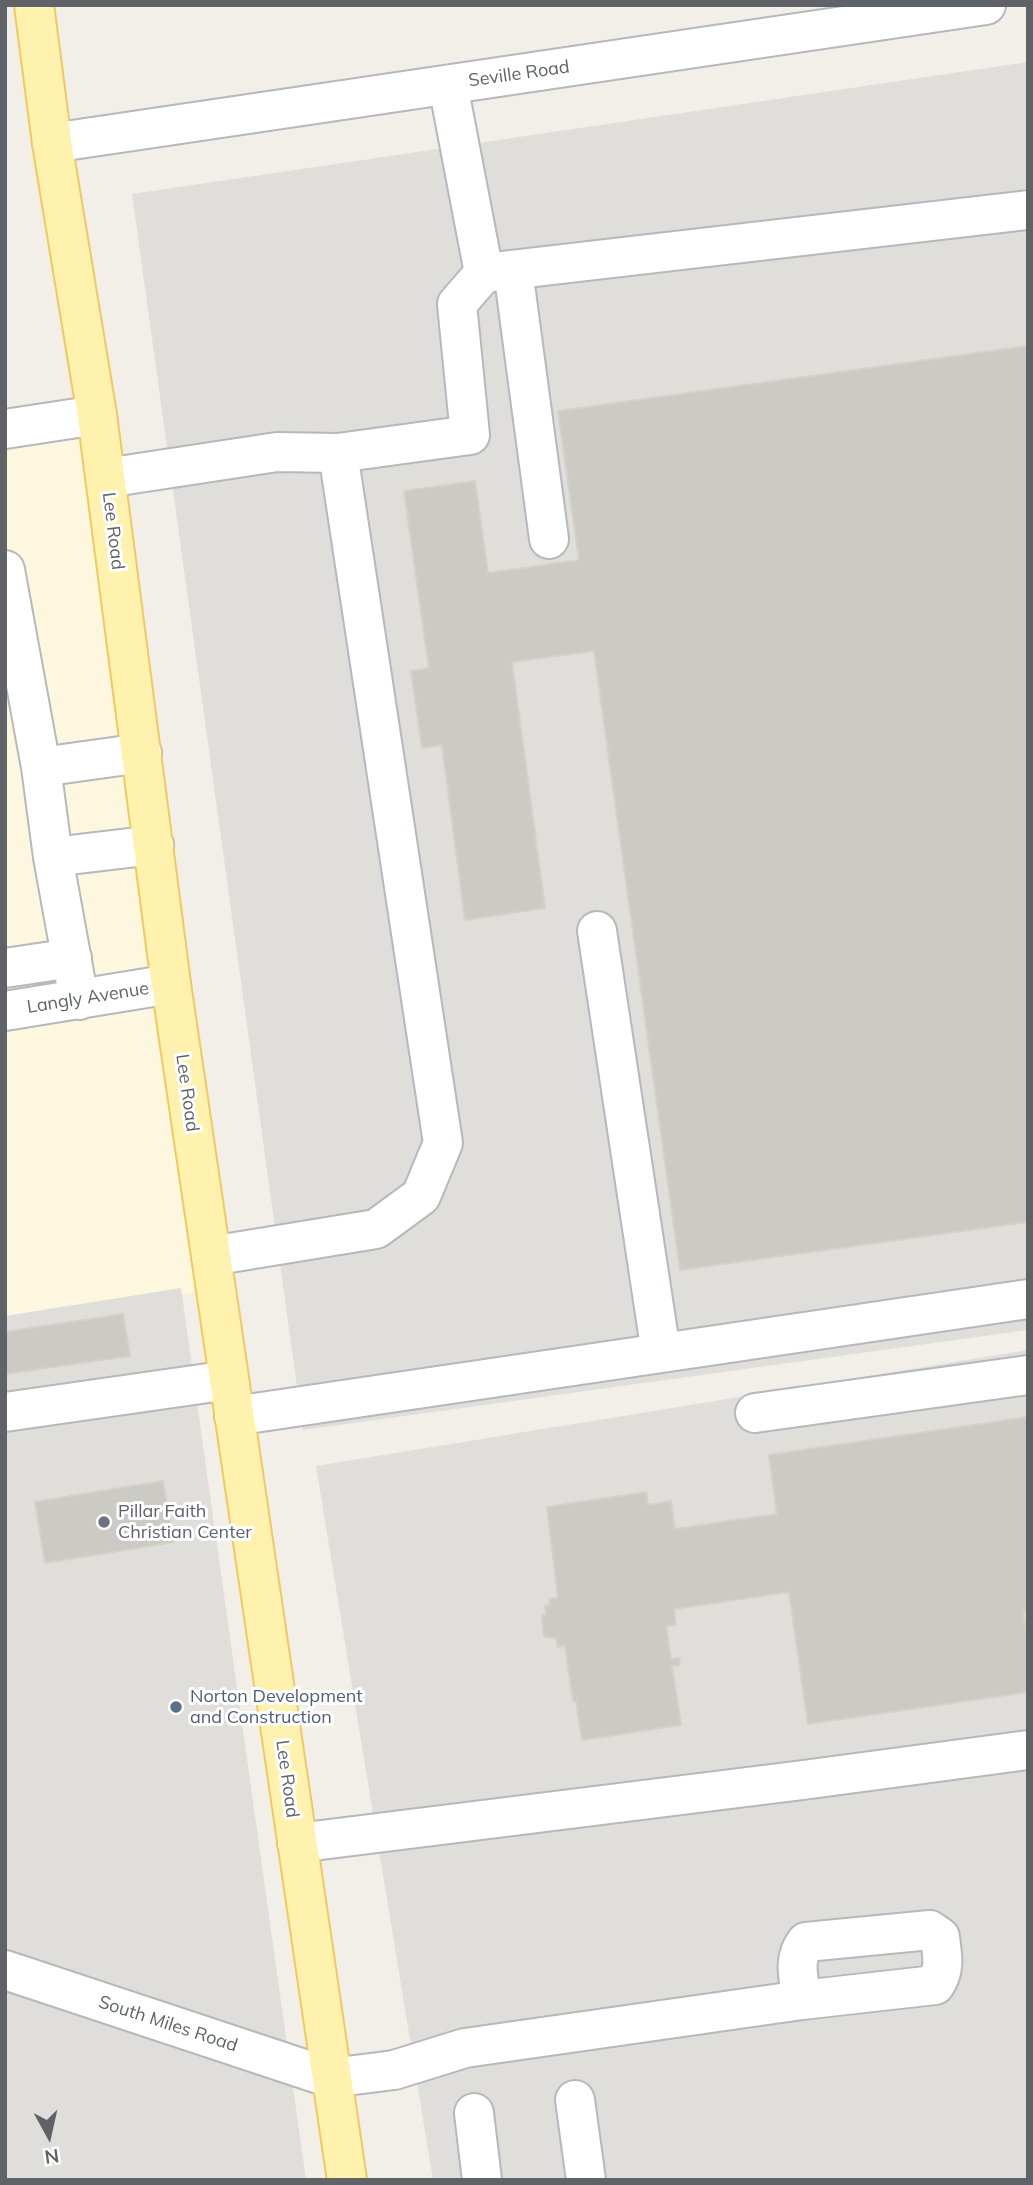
<!DOCTYPE html>
<html>
<head>
<meta charset="utf-8">
<style>
  body { margin:0 }
  #map { position:relative; width:1033px; height:2185px; overflow:hidden; background:#f1efe8; font-family:Mulish,sans-serif }
  canvas { display:block }
  .frame { position:absolute; inset:0; border:7px solid #5f6368; pointer-events:none }
  .north { position:absolute; left:14px; top:2101px; width:70px; height:70px; -webkit-text-stroke:5px #fff; paint-order:stroke; rotate:172deg; font-size:19px; font-weight:700; line-height:28px; text-align:center; color:#5f6368 }
  .north::after { content:''; display:block; margin:auto; width:24px; height:32px; background:#5f6368; clip-path:polygon(50% 0,100% 100%,50% 72%,0 100%) }
</style>
</head>
<body>
<div id="map">
<canvas width="1033" height="2185"></canvas>
<div class="frame"></div>
<div class="north">N</div>
</div>
<script>
const context = document.querySelector('canvas').getContext('2d');
context.lineJoin = 'round';
function fill(path, color) {
  context.fillStyle = color;
  context.fill(path, 'evenodd');
}
function strokePath(path, color, width, dash) {
  context.strokeStyle = color;
  context.lineWidth = width;
  context.lineCap = dash ? 'butt' : 'round';
  context.setLineDash(dash || []);
  context.stroke(path);
}
function drawText(font, color, halo, rows, align = 'center') {
  context.font = font + ' Mulish,sans-serif';
  context.lineWidth = 6;
  context.setLineDash([]);
  context.textBaseline = 'middle';
  context.strokeStyle = halo;
  context.fillStyle = color;
  for (const [text, x, y, turn = 0] of rows) {
    context.save();
    context.translate(x, y);
    context.rotate((+turn || 0) * Math.PI / 180);
    context.textAlign = isNaN(turn) ? turn : align;
    if (halo) context.strokeText(text, 0, 0);
    context.fillText(text, 0, 0);
    context.restore();
  }
}
const commercial = new Path2D(`
  M97,415L216,1290L5,1318V429Z`);
const industrial = new Path2D(`
  M1028,62V1330L303,1430L132,194Z
  M181,1288L306,2180H5V1316Z
  M1028,1350V2180H433L316,1466Z`);
const building = new Path2D(`
  M1028,346V1222L680,1270L594,651L512,662L545,908L465,920L442,745L422,748L411,671L429,668L404,491L475,481L488,573L579,560L558,411Z
  M123,1314L130,1356L5,1374V1332Z
  M1028,1417V1611L1023,1612L1028,1641V1692L808,1724L789,1592L674,1609L676,1625L666,1626L671,1659L679,1658L680,1665L672,1666L681,1725L582,1740L576,1701H573L565,1646L558,1647L556,1638L544,1637L542,1616L546,1614L545,1606H550L549,1599L558,1598L547,1507L646,1492L648,1505L671,1501L675,1529L777,1514L769,1455Z
  M163,1481L174,1542L45,1563L35,1502Z`);
const minor = new Path2D(`
  M448,85L484,273L1028,210
  M52,143L986,5
  M513,270L549,539
  M5,429L97,415
  M338,453L470,435L457,304L484,273
  M106,478L277,452L338,453L443,1143L421,1196L376,1229L211,1256
  M5,570L41,767
  M53,857L154,845
  M597,931L661,1353
  M5,968L72,958
  M79,1000L53,857L41,767L142,753
  M5,1011L171,984
  M5,1412L229,1380
  M755,1413L1028,1375
  M234,1416L1028,1299
  M297,1843L803,1780L1028,1750
  M5,1970L331,2078L394,2070L465,2048L802,2000L935,1985C946,1969 942,1955 940,1937L930,1930L806,1942C792,1960 799,1979 802,2000
  M575,2100L586,2180
  M474,2113L482,2180`);
const major = new Path2D(`
  M34,5L52,143L97,415L171,984L347,2180`);
const markers = [
  [104,1522,7,"#6b7280"],
  [176,1707,7,"#5c6f8a"]
];
const streetNames = [
  ["Seville Road",519,74,-8],
  ["Lee Road",113,531,83],
  ["Langly Avenue",88,998,-9],
  ["Lee Road",187,1093,82],
  ["Lee Road",287,1779,82],
  ["South Miles Road",168,2024,18]
];
const worshipNames = [
  ["Pillar Faith",118,1512],
  ["Christian Center",118,1533]
];
const serviceNames = [
  ["Norton Development",190,1697],
  ["and Construction",190,1718]
];
fill(commercial, '#fef7e0');
fill(industrial, '#e0deda');
fill(building, '#cccac5');
strokePath(building, '#d6d1c6', 2);
strokePath(minor, '#b5b8bc', 42);
strokePath(major, '#f2c960', 42);
strokePath(minor, '#fff', 38);
strokePath(major, '#fff2af', 38);
for (const [x, y, r, color] of markers) {
  const dot = new Path2D();
  dot.arc(x, y, r, 0, 2 * Math.PI);
  context.fillStyle = color;
  context.fill(dot);
  strokePath(dot, '#fff', 2.5);
}
drawText('18px', '#5f6368', '#fff', streetNames);
drawText('18px', '#5b616d', '#fff', worshipNames, 'left');
drawText('18px', '#4e5e75', '#fff', serviceNames, 'left');
</script>
</body>
</html>
